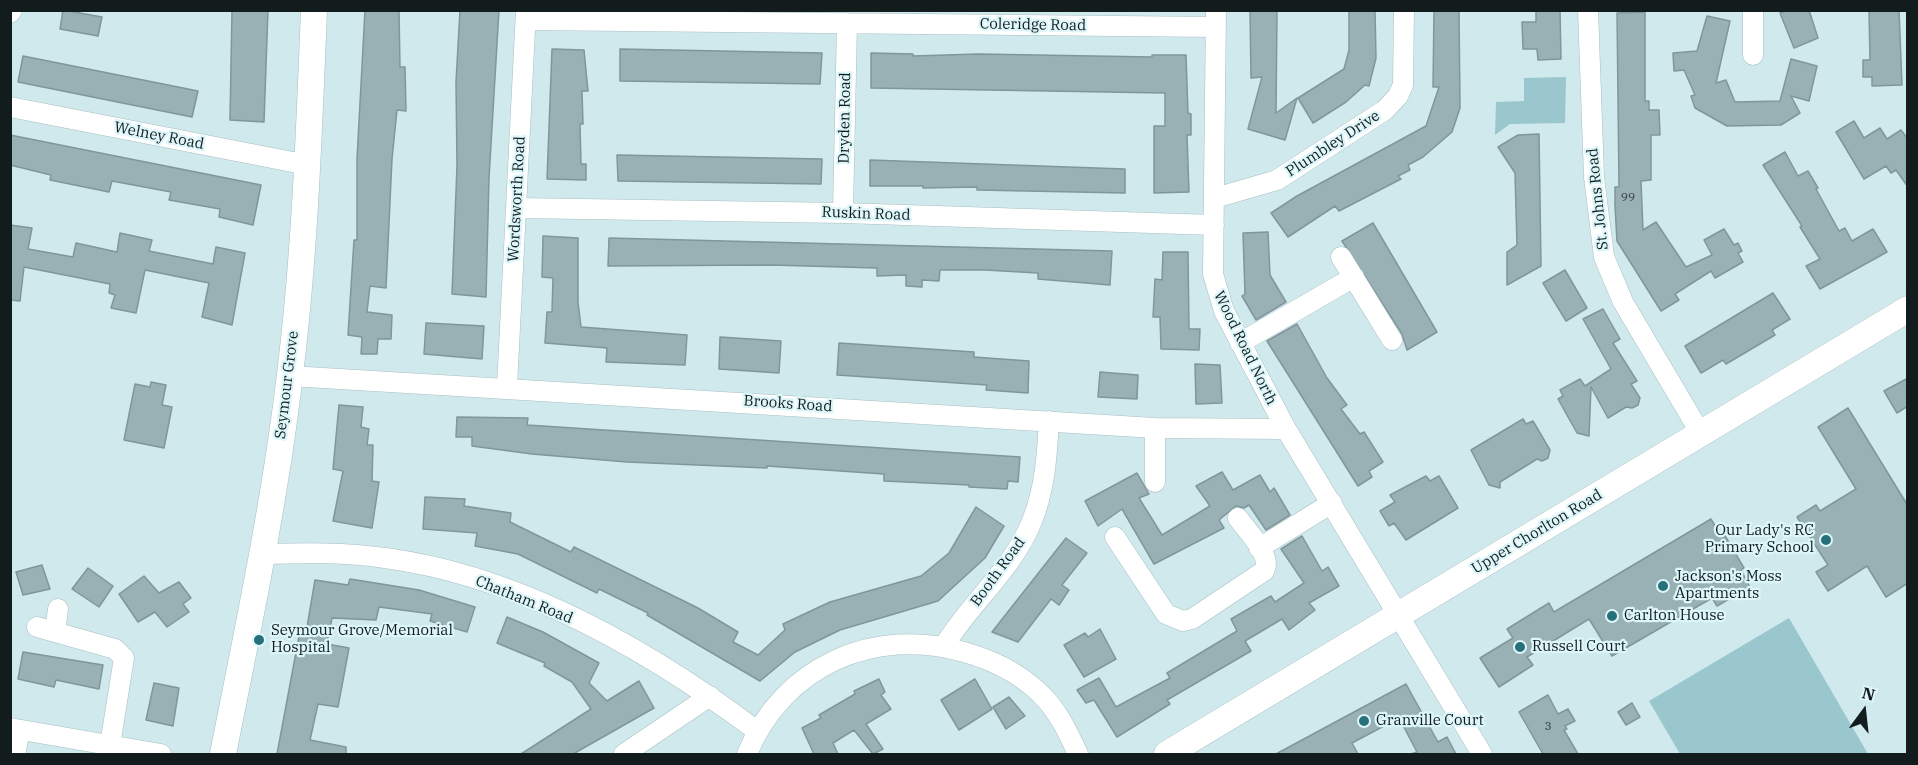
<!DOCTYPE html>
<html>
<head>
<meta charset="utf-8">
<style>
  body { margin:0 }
  #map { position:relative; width:1918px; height:765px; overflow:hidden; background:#d0e9ed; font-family:"IBM Plex Serif",serif }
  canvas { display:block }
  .frame { position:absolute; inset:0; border:12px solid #131c1d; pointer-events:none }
  .north { position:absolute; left:1834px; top:681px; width:60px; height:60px; -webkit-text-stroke:4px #ddf6fa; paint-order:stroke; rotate:15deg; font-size:16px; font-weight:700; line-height:24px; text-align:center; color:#131c1d }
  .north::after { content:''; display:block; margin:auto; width:21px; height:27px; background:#131c1d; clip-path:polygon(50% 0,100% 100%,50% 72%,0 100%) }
</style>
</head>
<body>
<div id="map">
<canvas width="1918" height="765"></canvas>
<div class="frame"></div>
<div class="north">N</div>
</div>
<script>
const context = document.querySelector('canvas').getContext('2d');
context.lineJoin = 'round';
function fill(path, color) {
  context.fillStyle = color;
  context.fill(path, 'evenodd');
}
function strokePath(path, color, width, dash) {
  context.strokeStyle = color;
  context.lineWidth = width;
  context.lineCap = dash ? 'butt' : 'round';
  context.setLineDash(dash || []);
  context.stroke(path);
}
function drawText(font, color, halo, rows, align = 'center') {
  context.font = font + ' "IBM Plex Serif",serif';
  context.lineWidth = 4.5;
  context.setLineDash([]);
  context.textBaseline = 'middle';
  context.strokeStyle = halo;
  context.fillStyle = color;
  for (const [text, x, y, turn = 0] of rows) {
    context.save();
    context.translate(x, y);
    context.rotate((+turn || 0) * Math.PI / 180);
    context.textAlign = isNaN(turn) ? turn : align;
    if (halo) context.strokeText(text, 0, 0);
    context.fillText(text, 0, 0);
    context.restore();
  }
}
const green = new Path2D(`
  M1566,77L1565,123L1510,124L1495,135L1496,102L1524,101V78Z
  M1789,618L1868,754H1680L1649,701Z`);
const building = new Path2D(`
  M63,10L102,17L98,36L60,29Z
  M232,10H268L264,122L230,120Z
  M365,10H399L400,67H405L406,111L397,110L392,159L386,288L370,286L367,312L392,315L391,339H378L377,354H361L362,337L348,335L354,240H357V159Z
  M460,10H499L489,178L486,297L452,294L457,166L456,82Z
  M1250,10H1277L1276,113L1297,98L1285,140L1248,129L1262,77L1251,78Z
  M1349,10H1375L1376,58L1369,86L1365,85L1346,102L1313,123L1298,98L1344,69L1349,50Z
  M1434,10H1459L1460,108L1452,132L1423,157L1408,165L1410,170L1398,176L1401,179L1339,211L1335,206L1288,237L1271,213L1297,196L1426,126L1439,87H1433Z
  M1536,10H1560L1561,59L1538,60L1537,49H1523L1522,22H1536Z
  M1789,10H1809L1818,38L1794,48L1780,13Z
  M1869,10H1899L1902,85L1872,86V77H1863V60H1870Z
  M1645,12V101H1649V110H1659L1660,135H1651V180L1641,181L1643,230L1656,222L1686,267L1712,255L1704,240L1724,229L1734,245L1738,243L1742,251L1738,253L1743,262L1715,278L1711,271L1675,294L1679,300L1661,311L1617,241L1615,206V187H1619L1617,13Z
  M1707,16L1730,21L1716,83L1726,80L1735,102L1780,101L1791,59L1817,66L1809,101L1791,96L1800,113L1781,125L1727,126L1695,108L1691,96L1695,95L1684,70L1674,71L1673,53L1697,51Z
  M552,49L584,50L588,91H582L583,124H580L581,164H586V180L547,179Z
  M620,49L822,53L820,84L620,81Z
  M871,53L913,54V56L978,54L1152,57V55H1186L1188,113L1191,114V135H1187L1189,192L1154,193V126H1165V93L871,88Z
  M23,56L198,91L192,117L18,82Z
  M1854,121L1864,138L1880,128L1887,139L1901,130L1908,139V187L1896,170L1891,173L1886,166L1864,179L1836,132Z
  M1539,134L1541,266L1507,285V252L1517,245L1515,173L1498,147L1518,135Z
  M10,135L261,185L253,225L219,217L220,209L169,200L171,192L112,181L109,192L50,180L51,175L10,165Z
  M1785,152L1798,176L1808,171L1818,188L1816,189L1839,231L1845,228L1852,241L1873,229L1887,252L1820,289L1806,266L1820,259L1800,227L1802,226L1763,165Z
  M617,155L822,159L821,184L618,181Z
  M870,160L1125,169V193L977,190V187L923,188V186H870Z
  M1373,223L1437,332L1407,350L1402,334L1342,241Z
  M10,225L32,228L28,249L73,257L76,243L117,252L120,233L152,240L149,251L213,264L216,247L245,253L232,325L202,317L209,283L145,270L136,313L111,308L115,295L109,293L110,284L24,267L20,301L10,300Z
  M1268,232L1270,275L1286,302L1256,320L1242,296L1245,294L1243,233Z
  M543,236L578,238V302L581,327L687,335L685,365L606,362L607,348L545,343L547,312H552L553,278L542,277Z
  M609,238L1112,251L1110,285L1038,279V273L985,270H940L939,281L922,280V287L906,286V275L877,276V268L771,265L608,266Z
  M1163,252H1188L1189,329H1200L1199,350L1161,349L1160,317H1153L1155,279L1162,280Z
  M1565,270L1587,308L1566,321L1543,283Z
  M1773,293L1790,319L1772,330L1775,335L1726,364L1723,360L1701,373L1685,346Z
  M1603,309L1620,339L1613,343L1637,381L1631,384L1640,398L1638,405L1632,408L1626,407L1608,418L1591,387L1589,436L1577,433L1558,399L1563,396L1560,390L1580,379L1585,386L1611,369L1583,319Z
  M426,323L484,326L482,359L424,354Z
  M1297,324L1327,378L1347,405L1341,409L1360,434L1364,432L1383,462L1369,471L1372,477L1358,486L1267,341Z
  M720,337L781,341L779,373L719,369Z
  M839,343L974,352V357L1029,361L1028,393L986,390L987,385L837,375Z
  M1195,364L1220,365L1222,403L1196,404Z
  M1100,372L1138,375L1137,399L1098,397Z
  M1908,378V406L1897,413L1884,391Z
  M151,382L166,385L162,405L172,407L164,448L124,440L135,384L150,387Z
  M339,405L363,407L361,427L369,429L367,445H373L372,481L379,482L372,528L333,521L343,471L333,469Z
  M1848,408L1908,506V583L1886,597L1867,566L1828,591L1816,572L1828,565L1797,517L1816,505L1820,511L1856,489L1818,427Z
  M457,417L528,418L527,425L1020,457L1018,482L1008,481L1007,489L969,487V485L884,481V474L767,466V468L627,462L532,454L472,446V437H456Z
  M1523,419L1526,424L1533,421L1550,450L1548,458L1542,461L1537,459L1500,482V488L1489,485L1471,450Z
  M1222,472L1233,490L1260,475L1270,492L1274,488L1290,515L1266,530L1249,505L1244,508L1236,506L1219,520L1224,528L1154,564L1122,509L1098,526L1085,501L1137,473L1149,494L1139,498L1162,535L1210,506L1196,486Z
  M1426,476L1430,481L1439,476L1458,508L1406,540L1394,523L1389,526L1380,511L1395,502L1390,495Z
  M425,497L465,499L464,506L511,513L510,522L571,552L574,547L698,608L738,632L733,642L758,655L785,630L783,624L830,602L921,576L949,553L976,507L1004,526L985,558L938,601L840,630L795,652L760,681L647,615L648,613L599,589L597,593L518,554L475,546L477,533L423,529Z
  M1711,519L1721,536L1724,534L1744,568L1741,570L1750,587L1717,606L1712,598L1612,656L1589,619L1527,657L1533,665L1499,687L1480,658L1513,638L1507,629L1549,603L1554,612Z
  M1302,536L1322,571L1328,567L1339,586L1309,603L1315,610L1289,630L1282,619L1245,641L1251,651L1167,700L1170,704L1117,737L1094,700L1086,703L1077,690L1099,678L1116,707L1170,678L1167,673L1237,631L1231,619L1271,596L1275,602L1304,583L1281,549Z
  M1066,538L1087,553L1062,585L1069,590L1059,605L1051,599L1018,642L992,632Z
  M42,565L50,589L23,595L16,572Z
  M88,568L113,586L99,607L72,589Z
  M144,576L159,593L179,582L191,598L183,604L189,612L167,627L155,612L138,622L119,594Z
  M350,579L419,590L475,607L467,632L430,621L432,614L379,607L376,620L332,618L327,644L349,648L338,707L318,704L310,740L346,747V754H277L300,631L306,633L315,580L348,585Z
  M507,617L543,632L599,663L589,683L607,701L639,681L654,708L573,754H521L591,709L572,682L544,666L545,663L497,643Z
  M1100,629L1116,659L1084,677L1064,645L1085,633L1088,637Z
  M23,652L103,665L99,689L56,680L54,687L18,679Z
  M879,679L885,692L881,695L891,709L866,724L883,749L873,754L854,730L833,743L838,754H814L802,728L821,718L819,715L855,694L854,691Z
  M975,679L992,709L959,730L941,700Z
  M154,683L179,688L173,726L146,720Z
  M1406,684L1438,742L1447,737L1456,754H1411L1417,752L1399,718L1352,743L1358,754H1276Z
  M1548,695L1558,714L1568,709L1575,721L1565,726L1567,729L1564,730L1578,754H1543L1519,712Z
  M1009,697L1025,716L1006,729L993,707Z
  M1632,703L1640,717L1626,725L1618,712Z`);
const minor = new Path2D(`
  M1216,10L1213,274L1224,311L1286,429L1482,754
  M1588,10L1594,177L1604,257L1623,302L1701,434
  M1753,10V55
  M10,13L12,10
  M526,20L1216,27
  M10,107L308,165
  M1215,198L1277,180L1385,110L1398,96L1403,85L1404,10
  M517,208L843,213L1214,225
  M843,213L847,23
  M1341,257L1392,340
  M1240,343L1354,277
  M290,376L1155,428L1286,429
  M507,387L526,10
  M1155,428V482
  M1115,537L1166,614L1183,621L1192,619L1264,571C1273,556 1247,531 1238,518
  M1259,548L1332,503
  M263,554C304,553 345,552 385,558C521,576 649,650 757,731
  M37,627L115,649L124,658L110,745
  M55,632L58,609
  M944,646C970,603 1013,569 1032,521C1045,489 1047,455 1049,421
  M10,728L161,754
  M15,754L20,730
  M624,754L710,696
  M747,754C783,666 874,626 964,652C996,661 1027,677 1049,703C1062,719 1070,737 1078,754`);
const major = new Path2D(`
  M223,754C248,628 275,502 290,374C305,253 309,132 314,10
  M1167,754L1908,309`);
const markers = [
  [1826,540,6,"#27707a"],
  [1663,586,6,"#27707a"],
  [1612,616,6,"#27707a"],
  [259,640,6,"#27707a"],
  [1520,647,6,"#27707a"],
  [1364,721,6,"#27707a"]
];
const numberNames = [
  ["99",1628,198],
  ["3",1548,727]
];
const streetNames = [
  ["Coleridge Road",1033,25,1],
  ["Dryden Road",845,118,-89],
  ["Welney Road",159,136,11],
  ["Plumbley Drive",1333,144,-33],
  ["Wordsworth Road",517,199,-87],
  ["St. Johns Road",1598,199,-96],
  ["Ruskin Road",866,214,2],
  ["Wood Road North",1245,348,64],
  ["Seymour Grove",287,385,-83],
  ["Brooks Road",788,404,4],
  ["Upper Chorlton Road",1537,532,-31],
  ["Booth Road",998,572,-54],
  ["Chatham Road",524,600,22]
];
const poiNames = [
  ["Our Lady's RC",1814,531,"right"],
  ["Primary School",1814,548,"right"],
  ["Jackson's Moss",1675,577],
  ["Apartments",1675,594],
  ["Carlton House",1624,616],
  ["Seymour Grove/Memorial",271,631],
  ["Hospital",271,648],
  ["Russell Court",1532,647],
  ["Granville Court",1376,721]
];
fill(green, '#9ac6cd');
fill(building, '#99b1b5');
strokePath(building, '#7f969a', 1.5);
strokePath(minor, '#a7bfc2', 21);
strokePath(major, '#a7bfc2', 27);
strokePath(minor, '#fff', 20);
strokePath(major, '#fff', 26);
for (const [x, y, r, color] of markers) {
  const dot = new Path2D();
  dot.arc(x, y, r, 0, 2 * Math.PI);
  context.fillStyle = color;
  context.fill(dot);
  strokePath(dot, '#ddf6fa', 2);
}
drawText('12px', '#344143', null, numberNames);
drawText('15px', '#131c1d', '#ddf6fa', streetNames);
drawText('15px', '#131c1d', '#ddf6fa', poiNames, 'left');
</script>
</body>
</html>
